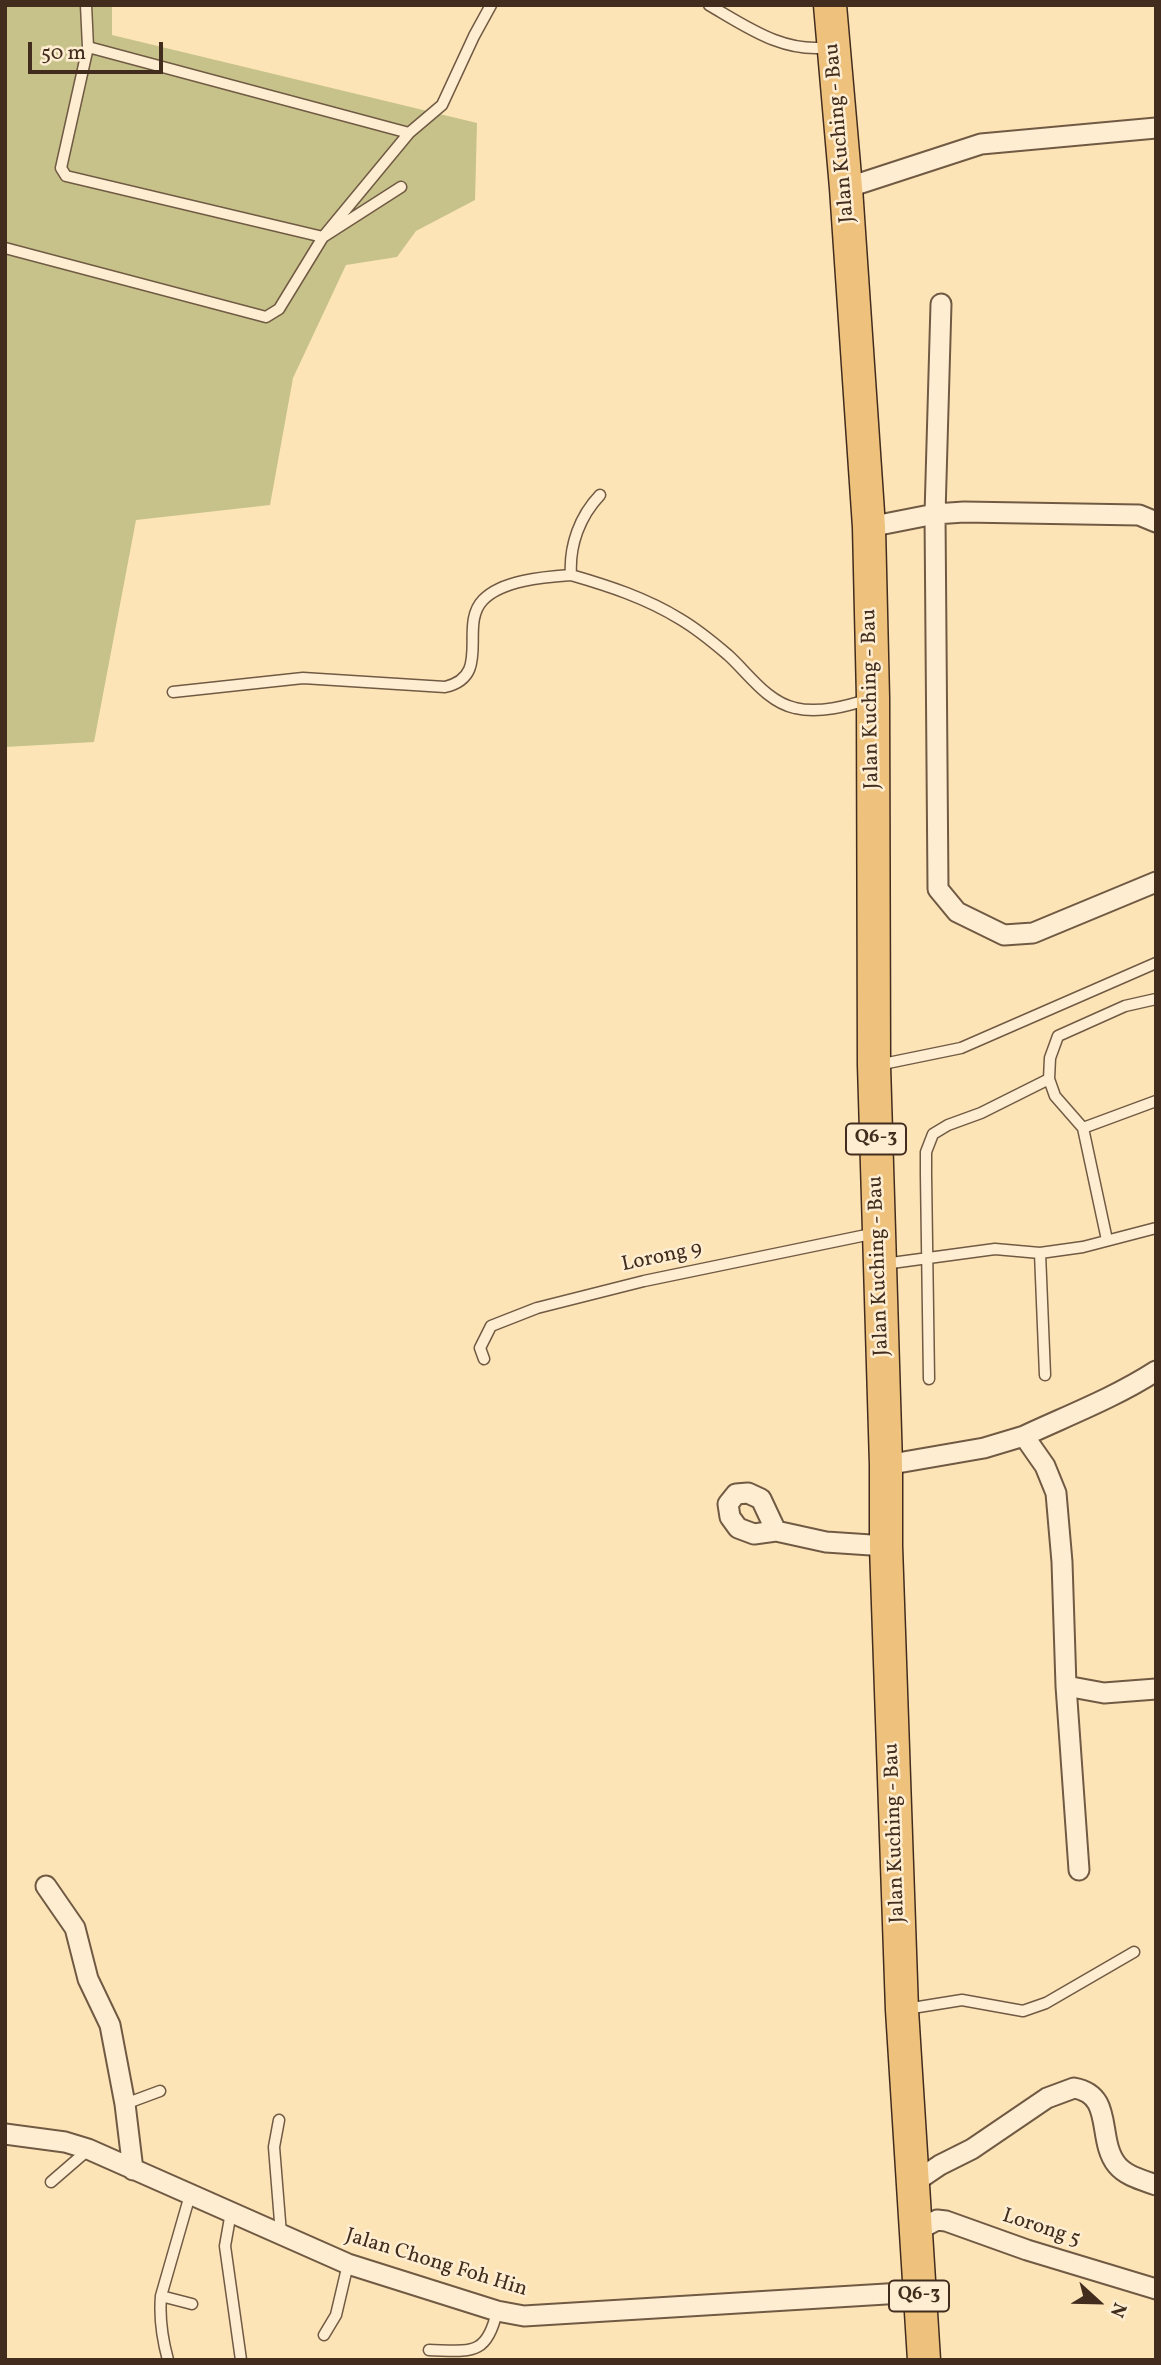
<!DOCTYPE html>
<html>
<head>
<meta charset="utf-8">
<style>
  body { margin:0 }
  #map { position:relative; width:1161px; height:2365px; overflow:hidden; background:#fde4b7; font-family:Vollkorn,serif }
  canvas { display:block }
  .frame { position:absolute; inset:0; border:7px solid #422c1e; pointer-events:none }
  .north { position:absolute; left:1063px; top:2267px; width:70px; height:70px; -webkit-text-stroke:5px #feedd0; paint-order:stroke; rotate:112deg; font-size:19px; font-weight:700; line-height:28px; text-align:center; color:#422c1e }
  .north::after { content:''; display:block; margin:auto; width:24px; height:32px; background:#422c1e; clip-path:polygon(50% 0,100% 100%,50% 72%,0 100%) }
  .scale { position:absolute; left:28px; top:42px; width:135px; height:32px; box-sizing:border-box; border:4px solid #422c1e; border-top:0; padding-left:9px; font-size:21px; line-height:24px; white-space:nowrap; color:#422c1e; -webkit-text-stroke:5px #feedd0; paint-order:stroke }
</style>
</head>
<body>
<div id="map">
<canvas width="1161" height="2365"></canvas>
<div class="frame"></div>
<div class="north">N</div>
<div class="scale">50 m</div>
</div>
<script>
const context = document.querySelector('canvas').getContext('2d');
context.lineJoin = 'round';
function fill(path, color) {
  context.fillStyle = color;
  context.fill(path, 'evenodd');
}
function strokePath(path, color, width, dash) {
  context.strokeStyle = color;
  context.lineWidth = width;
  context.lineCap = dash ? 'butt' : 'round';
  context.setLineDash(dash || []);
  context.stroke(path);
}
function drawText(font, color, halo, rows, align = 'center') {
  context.font = font + ' Vollkorn,serif';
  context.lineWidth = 5;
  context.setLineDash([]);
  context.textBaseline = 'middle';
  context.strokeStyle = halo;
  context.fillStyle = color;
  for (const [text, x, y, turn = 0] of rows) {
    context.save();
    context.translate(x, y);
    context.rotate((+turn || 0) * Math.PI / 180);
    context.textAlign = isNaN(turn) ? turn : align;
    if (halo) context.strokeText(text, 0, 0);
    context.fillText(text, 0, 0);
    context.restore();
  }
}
const green = new Path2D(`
  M5,5H112V35L477,123L475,200L416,231L397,257L346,265L293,378L270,505L136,520L94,742L5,747Z`);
const lane = new Path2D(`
  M86,5L88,47L61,168L66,176L323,237L409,133
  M709,5C747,27 784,54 830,47
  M88,47L409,133L442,105L474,36L491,5
  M5,248L266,317L279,309L323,237L401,187
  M600,495C580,516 569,545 571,575C609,586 646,598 680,619C697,629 714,643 728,655C748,673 767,702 795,708C819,714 847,706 870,699
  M173,692L303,678L445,687C493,676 458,626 483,600C502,580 544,577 571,575
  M878,1065L961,1048L1156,963
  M1049,1079L1055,1096L1083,1128L1107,1240
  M1083,1128L1156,1101
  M1040,1253L1045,1375
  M884,1264L995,1249L1040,1253L1083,1247L1156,1228
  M484,1359L480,1348L491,1326L537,1308L644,1281L876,1233
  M929,1379L926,1175V1152L933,1134L948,1125L981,1113L1049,1079L1050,1058L1058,1036L1125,1006L1156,999
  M906,2009L962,2000L1023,2011L1046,2003L1134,1952
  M125,2104L160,2091
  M279,2120L274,2147L281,2234
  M51,2182L88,2150
  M231,2212L225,2246L241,2360
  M161,2296L192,2304
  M324,2335L336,2315L348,2264
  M429,2350C470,2351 487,2357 497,2311
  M168,2360C162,2338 159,2319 161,2296L190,2195`);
const street = new Path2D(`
  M846,188L981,144L1156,128
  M941,304L935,514L938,889L957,912L1004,935L1033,933L1156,882
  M869,527L935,514L964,512L1139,515L1156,522
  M1024,1436C1069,1415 1114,1398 1156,1371
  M886,1465L984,1448L1024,1436L1045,1466L1056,1493L1062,1562L1066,1686L1079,1870
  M776,1531L761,1499L748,1493L736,1494L728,1504L730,1517L738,1528L754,1534L776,1531L826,1542L886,1546
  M1066,1686L1104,1693L1156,1689
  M46,1886L75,1928L88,1979L110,2025L125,2104L133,2170
  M5,2134L65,2142L88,2149L348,2264L497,2311L524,2316L919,2292
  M912,2184L940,2165L972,2149L1047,2098L1074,2088C1115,2095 1096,2139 1117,2165C1126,2176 1142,2180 1156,2185
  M915,2232L937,2220L946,2221L1027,2250L1156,2289`);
const primary = new Path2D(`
  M830,5L846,188L869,527L873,698L874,1065L886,1465V1546L902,2010L924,2360`);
const shields = [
  [876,1139,60],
  [919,2296,60]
];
const shieldNames = [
  ["Q6-3",876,1139],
  ["Q6-3",919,2296]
];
const streetNames = [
  ["Jalan Kuching - Bau",841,133,-95],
  ["Jalan Kuching - Bau",872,699,-91],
  ["Lorong 9",662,1258,-12],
  ["Jalan Kuching - Bau",880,1266,-92],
  ["Jalan Kuching - Bau",896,1833,-92],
  ["Lorong 5",1041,2229,18],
  ["Jalan Chong Foh Hin",436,2264,17]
];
fill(green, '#c6c28a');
strokePath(lane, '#715a44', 13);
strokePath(street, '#715a44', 23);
strokePath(primary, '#422c1e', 35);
strokePath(lane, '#feedd0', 10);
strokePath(street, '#feedd0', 19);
strokePath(primary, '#eec27c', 32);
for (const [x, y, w] of shields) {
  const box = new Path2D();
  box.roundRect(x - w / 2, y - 15.5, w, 31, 5);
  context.fillStyle = '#feedd0';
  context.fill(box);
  strokePath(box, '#422c1e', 2);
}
drawText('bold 19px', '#422c1e', null, shieldNames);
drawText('21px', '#422c1e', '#feedd0', streetNames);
</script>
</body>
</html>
